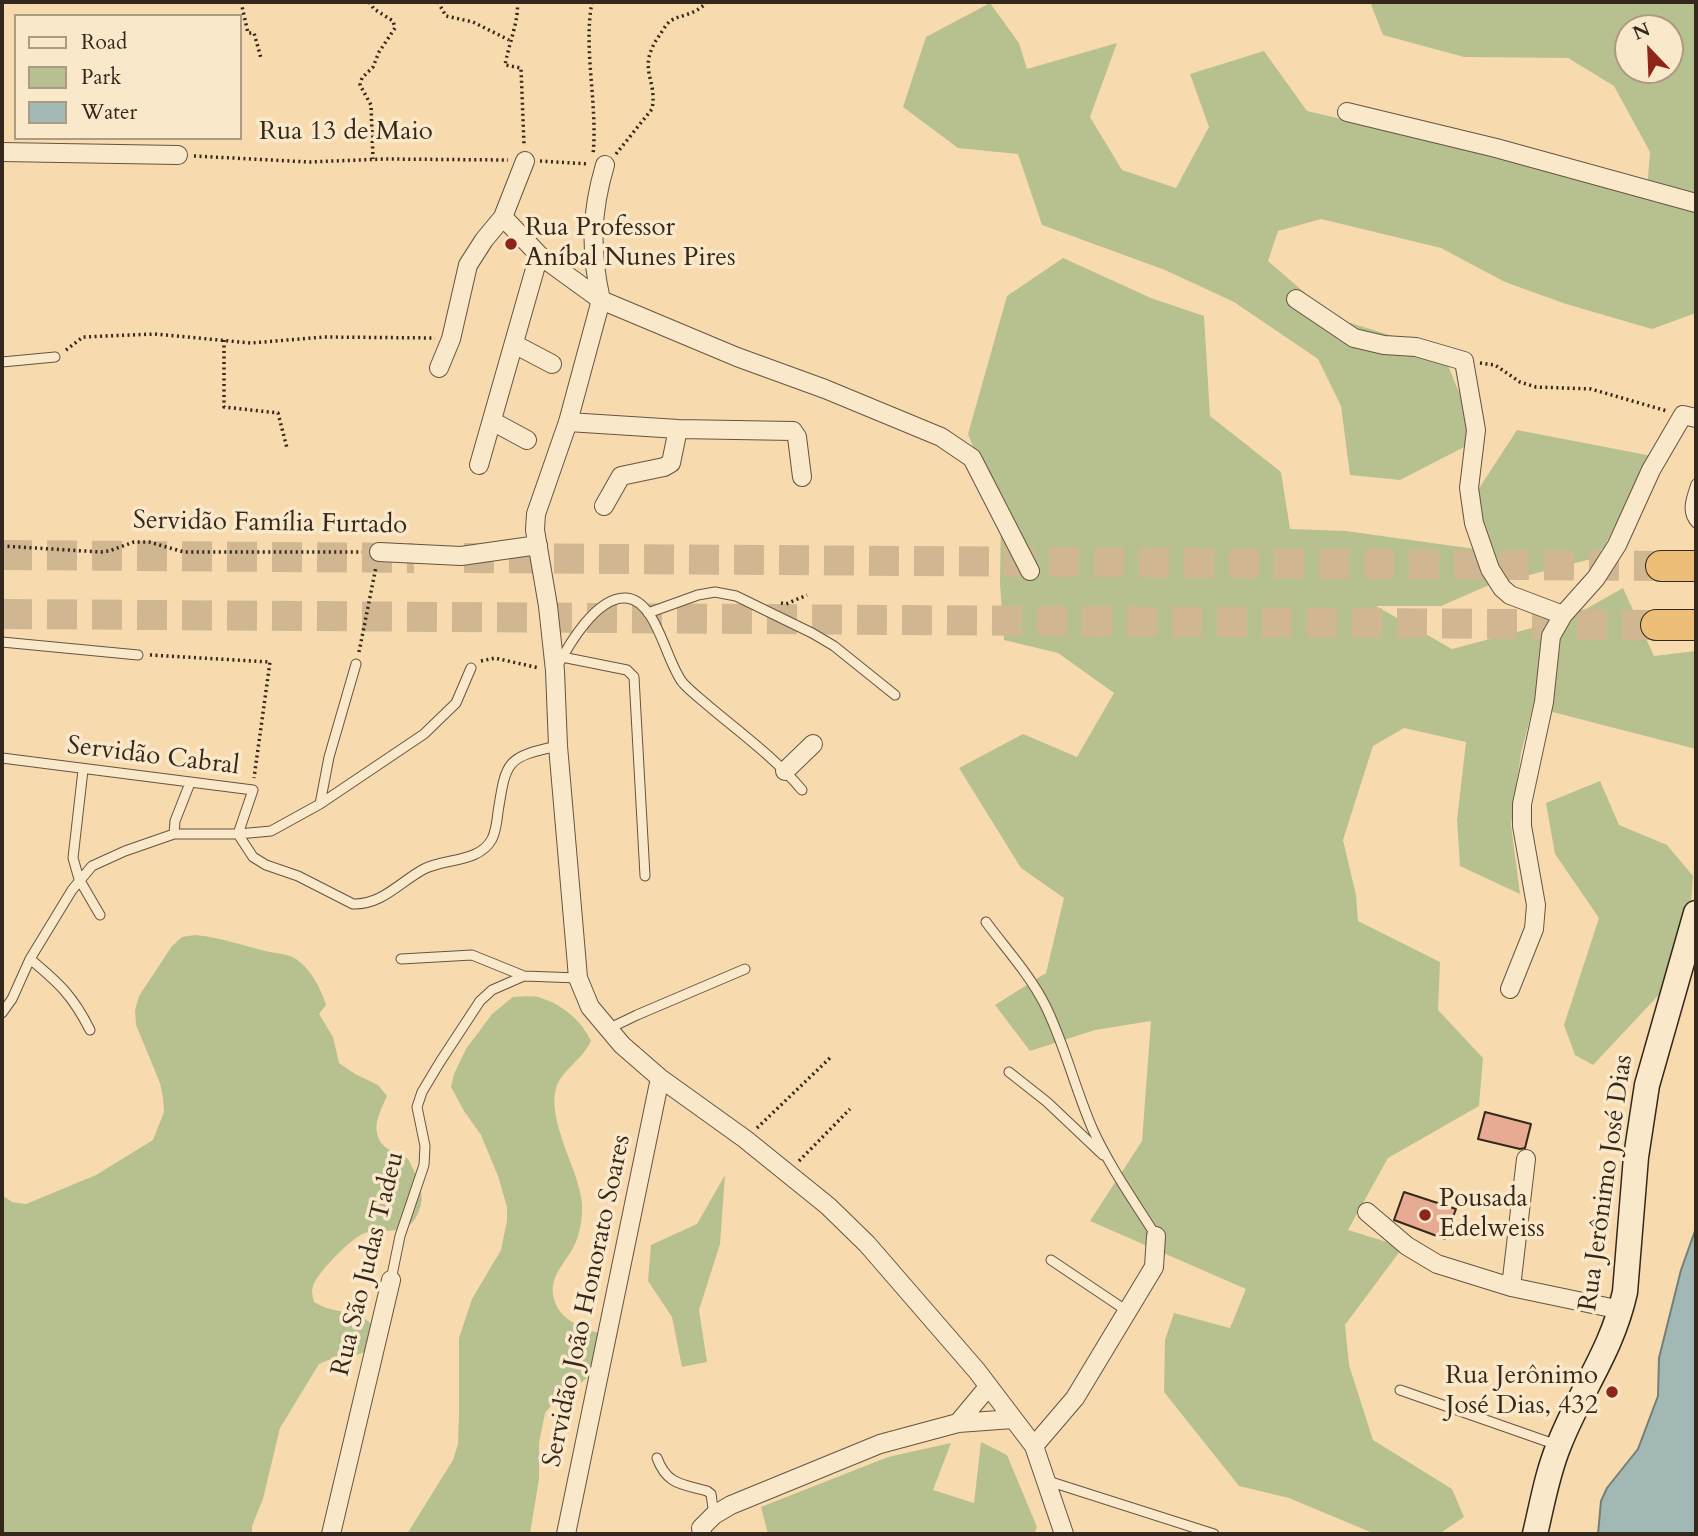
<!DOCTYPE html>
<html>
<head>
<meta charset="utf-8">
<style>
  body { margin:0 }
  #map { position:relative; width:1698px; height:1536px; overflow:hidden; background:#f7dbae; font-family:Cardo,serif }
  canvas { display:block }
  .frame { position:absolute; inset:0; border:4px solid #34271b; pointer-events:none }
  .legend { position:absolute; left:14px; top:14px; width:228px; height:126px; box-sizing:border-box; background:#fae8ca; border:2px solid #ab9b84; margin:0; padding:9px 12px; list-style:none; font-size:21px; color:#34271b }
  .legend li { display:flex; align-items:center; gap:14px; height:35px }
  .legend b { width:35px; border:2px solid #ab9b84 }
  .north { position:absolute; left:1614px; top:14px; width:70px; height:70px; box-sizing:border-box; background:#fae8ca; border:2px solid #ab9b84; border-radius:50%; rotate:337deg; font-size:19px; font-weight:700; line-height:28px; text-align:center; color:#34271b }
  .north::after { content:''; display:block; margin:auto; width:24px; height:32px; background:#8f2418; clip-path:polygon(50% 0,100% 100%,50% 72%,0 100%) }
</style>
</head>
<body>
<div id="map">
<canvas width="1698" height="1536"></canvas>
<div class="frame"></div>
<ul class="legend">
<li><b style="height:9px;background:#fae8ca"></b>Road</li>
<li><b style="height:19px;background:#b7c18f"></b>Park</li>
<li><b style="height:19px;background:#a1b8b5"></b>Water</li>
</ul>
<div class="north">N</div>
</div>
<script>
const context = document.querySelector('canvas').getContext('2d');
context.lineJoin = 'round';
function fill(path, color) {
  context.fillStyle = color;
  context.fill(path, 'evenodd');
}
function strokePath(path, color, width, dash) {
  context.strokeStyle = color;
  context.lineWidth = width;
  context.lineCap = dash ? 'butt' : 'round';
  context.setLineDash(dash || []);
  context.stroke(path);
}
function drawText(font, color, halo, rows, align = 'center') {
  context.font = font + ' Cardo,serif';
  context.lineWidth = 7;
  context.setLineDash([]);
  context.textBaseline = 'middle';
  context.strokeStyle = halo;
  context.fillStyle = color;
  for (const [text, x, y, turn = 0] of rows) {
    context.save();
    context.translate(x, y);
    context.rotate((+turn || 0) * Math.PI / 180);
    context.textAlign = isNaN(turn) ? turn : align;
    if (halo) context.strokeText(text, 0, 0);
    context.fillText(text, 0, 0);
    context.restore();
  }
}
const green = new Path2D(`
  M1370,2H1696V313L1652,329L1566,304L1505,282L1441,248L1321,219L1278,231L1268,261L1334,318L1442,351L1463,402L1470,444L1400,480L1350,475L1341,406L1318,359L1234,302L1165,270L1042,225L1018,154L958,148L903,107L926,37L990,3L1019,43L1027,69L1117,43L1090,117L1122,170L1176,188L1209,127L1190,74L1264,51L1307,111L1647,190L1650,152L1614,86L1568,58L1464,57L1383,35ZM1628,28H1670V70H1628Z
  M1063,258L1151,298L1204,316L1210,416L1281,472L1290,529L1346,531L1475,549L1474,496L1517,430L1652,456L1604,547L1591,559L1487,586L1441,606H1376L1452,649L1570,618L1623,588L1654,656L1696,651V749L1533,707L1521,753L1511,825L1520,894L1460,866L1457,820L1466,742L1404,728L1373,746L1343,840L1356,895L1358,921L1440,962L1438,1010L1483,1058L1479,1106L1388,1158L1348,1230L1403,1247L1345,1325L1349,1365L1373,1440L1452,1489L1464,1517L1439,1534H1375L1289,1498L1239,1486L1164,1392L1165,1340L1174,1313L1230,1328L1246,1289L1090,1221L1142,1141L1151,1021L1095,1030L1030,1051L995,1005L1046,973L1064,898L1021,868L959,768L1023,734L1077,757L1114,693L1058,653L1004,640L1000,584L1001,516L968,434L1007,296Z
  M1600,781L1619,825L1667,845L1693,876L1690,918L1670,983L1593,1065L1575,1055L1564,1025L1599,918L1555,854L1546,803Z
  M195,935C223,938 244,946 270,952C280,954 288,954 296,959C311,969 321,989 326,1005L319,1014L333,1037L339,1063L355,1074L378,1085L387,1096C380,1112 369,1130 384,1146C390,1152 402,1153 408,1159C410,1162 411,1165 413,1169C422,1187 426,1201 415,1219C404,1236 381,1228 365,1233C352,1237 317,1273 313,1286C311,1291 313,1297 314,1302C336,1316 357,1307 373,1326L370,1350L343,1360H328L319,1364L280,1428L263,1499L252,1526V1534H2V1195L12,1202L26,1204L96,1175L153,1140L164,1112L163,1098L160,1083L136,1025L135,1010L139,996L172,946L182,937Z
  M513,997C522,997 533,995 541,998C563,1005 582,1021 591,1041C582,1060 561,1071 556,1088C547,1123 579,1169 582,1203C583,1216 580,1235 574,1246C565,1264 548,1277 554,1299C559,1319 581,1328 599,1333L600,1366L565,1397L555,1401L545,1413L539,1443V1479L530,1534H407L453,1460L458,1444L459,1412V1338L472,1299L501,1250L507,1221V1207L498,1176L481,1135L464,1111L451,1087L454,1074L466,1049L492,1014Z
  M725,1175L720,1244L699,1310L707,1362L682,1367L672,1317L648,1281L651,1245L697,1224Z
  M981,1442L1007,1455L1037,1527L1034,1534H768L761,1507L888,1457L951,1443L933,1490L974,1503Z`);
const water = new Path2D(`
  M1696,1228V1534H1598L1601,1501L1607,1488L1638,1449L1658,1396L1659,1358L1681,1270Z`);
const building = new Path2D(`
  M1485,1112L1531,1124L1525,1148L1520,1149L1478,1139Z
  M1404,1192L1456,1209L1445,1239L1394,1220Z`);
const trunkTunnel = new Path2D(`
  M2,555L414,558
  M464,558L1661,566
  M2,614L1656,625`);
const path = new Path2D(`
  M241,2L248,33H254L261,58
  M369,2L374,9L393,21L395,28L379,52L373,67L362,78L360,85L371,105L373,159
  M438,2L446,16L473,22L509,40
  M517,2C520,17 508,47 505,65L521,68L524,145
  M592,2C583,49 598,105 593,155
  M616,154L652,109C658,79 636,69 659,36C662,32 665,26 669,22C679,14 693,17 707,2
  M194,156L309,162L385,159L508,160
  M540,161L589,164
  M224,340V407L278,413L287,448
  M66,350L83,337L155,334L251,343L324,337L435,338
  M1480,363L1495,365L1520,382L1536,387L1591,389L1667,411
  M2,546L101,552L109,551L134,542H149L184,552H362
  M781,603L786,604L807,595
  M359,652L376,567
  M150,655L270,662L254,778
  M481,661L495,658L539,668
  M757,1128L831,1057
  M799,1161L850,1109`);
const service = new Path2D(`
  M2,362L55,357
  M1696,484C1692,497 1685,511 1696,523
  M648,613L698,595L715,592L736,596L812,633L834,646L895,695
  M2,642L138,655
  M562,657L627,670L634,677L645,876
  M557,667C569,644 597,596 626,598C657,600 666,663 683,683C691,692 702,700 711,708C742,734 776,759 802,790
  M2,758L253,790L238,834L271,831L320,804L424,734L456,703L471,668
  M83,770L73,858L79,879L100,915
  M320,804L329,757L356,664
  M174,834L175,821L190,783
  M986,922C1006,949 1030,975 1045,1005C1065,1045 1075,1089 1093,1130C1110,1167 1134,1201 1156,1236
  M30,959C59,983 73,996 90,1030
  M401,959L472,955L524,976
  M2,1013L12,999L30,959L72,890L92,866L125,851L174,834H238L253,857L266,865L298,876L353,904C382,905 401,881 424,869C445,858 479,863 492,839C496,831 497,821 498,812C506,761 506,757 558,746
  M608,1029L637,1015L745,969
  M1009,1072L1047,1102L1103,1155
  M1051,1260L1127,1311
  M391,1280L400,1236L424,1165L425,1146L417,1107L422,1092L440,1062L480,1001L492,990L524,976L578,978
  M1400,1390L1557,1445
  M657,1458C667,1485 682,1484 707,1491L711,1494L714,1515
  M1048,1481L1214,1534`);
const minor = new Path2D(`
  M1347,112L1496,148L1696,203
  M2,152L178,155
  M525,161L503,217L539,255L601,300L568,422L536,514L535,530L548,606L555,671L558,746L576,954L578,978L590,1007L622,1045L660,1078L745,1139L828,1206L867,1244L977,1371L1034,1446L1064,1534
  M605,165C591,212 590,251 601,300L737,357L825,389L941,437L972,458L1030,571
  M1296,299L1354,338L1384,345L1416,347L1464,361L1476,430L1469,488L1474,523L1490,569L1502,588L1510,595L1563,615
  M514,344L552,364
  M439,368L451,339L468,265L484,240L503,217
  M492,421L527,440
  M568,422L678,429L793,431L797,437L802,477
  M479,465L539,255
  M604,506L621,476L664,467L671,463L678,429
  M379,552L461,556L538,545
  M785,771L813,744
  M1510,989L1534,929L1536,905L1522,826V804L1544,702L1551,636L1563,615L1596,578L1617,545L1651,470L1683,415L1696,418
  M1367,1212L1407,1246L1437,1264L1511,1287L1621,1310
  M1511,1287L1526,1159
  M958,1423L988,1387
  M1034,1446L1075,1398L1154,1267L1156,1236
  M331,1534L391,1280
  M566,1534L660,1078
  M702,1534L701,1528L714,1515L731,1505L880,1444L958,1423L1013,1419`);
const secondary = new Path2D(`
  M1535,1534C1542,1505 1547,1474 1559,1445C1580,1391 1612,1351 1625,1292L1636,1157L1647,1085L1696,913`);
const trunk = new Path2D(`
  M1661,566H1696
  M1656,625H1696`);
const markers = [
  [511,244,7,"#8f2418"],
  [1425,1215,7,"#8f2418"],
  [1612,1392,7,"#8f2418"]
];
const streetNames = [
  ["Rua 13 de Maio",346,133],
  ["Servidão Família Furtado",270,524,1],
  ["Servidão Cabral",153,757,7],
  ["Rua Jerônimo José Dias",1607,1183,-82],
  ["Rua São Judas Tadeu",369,1264,-76],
  ["Servidão João Honorato Soares",588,1301,-78]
];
const poiNames = [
  ["Rua Professor",525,229],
  ["Aníbal Nunes Pires",525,259],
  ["Pousada",1439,1200],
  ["Edelweiss",1439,1230],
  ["Rua Jerônimo",1598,1377,"right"],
  ["José Dias, 432",1598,1407,"right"]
];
fill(green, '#b7c18f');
fill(water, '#a1b8b5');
strokePath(water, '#757e77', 2);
fill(building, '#e7aa92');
strokePath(building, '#34271b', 2);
strokePath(trunkTunnel, '#d0b791', 30, [30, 15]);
strokePath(service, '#655440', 11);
strokePath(minor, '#655440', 20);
strokePath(secondary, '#34271b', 27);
strokePath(trunk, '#34271b', 32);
strokePath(path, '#34271b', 3.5, [2, 3.5]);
strokePath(service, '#fae8ca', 9);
strokePath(minor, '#fae8ca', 18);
strokePath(secondary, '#fae8ca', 24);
strokePath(trunk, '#ecbe77', 30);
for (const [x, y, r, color] of markers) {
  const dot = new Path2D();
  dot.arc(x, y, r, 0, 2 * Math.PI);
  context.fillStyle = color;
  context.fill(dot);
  strokePath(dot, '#fae8ca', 2.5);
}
drawText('26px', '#34271b', '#fae8ca', streetNames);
drawText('26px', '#34271b', '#fae8ca', poiNames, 'left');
</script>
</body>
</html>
